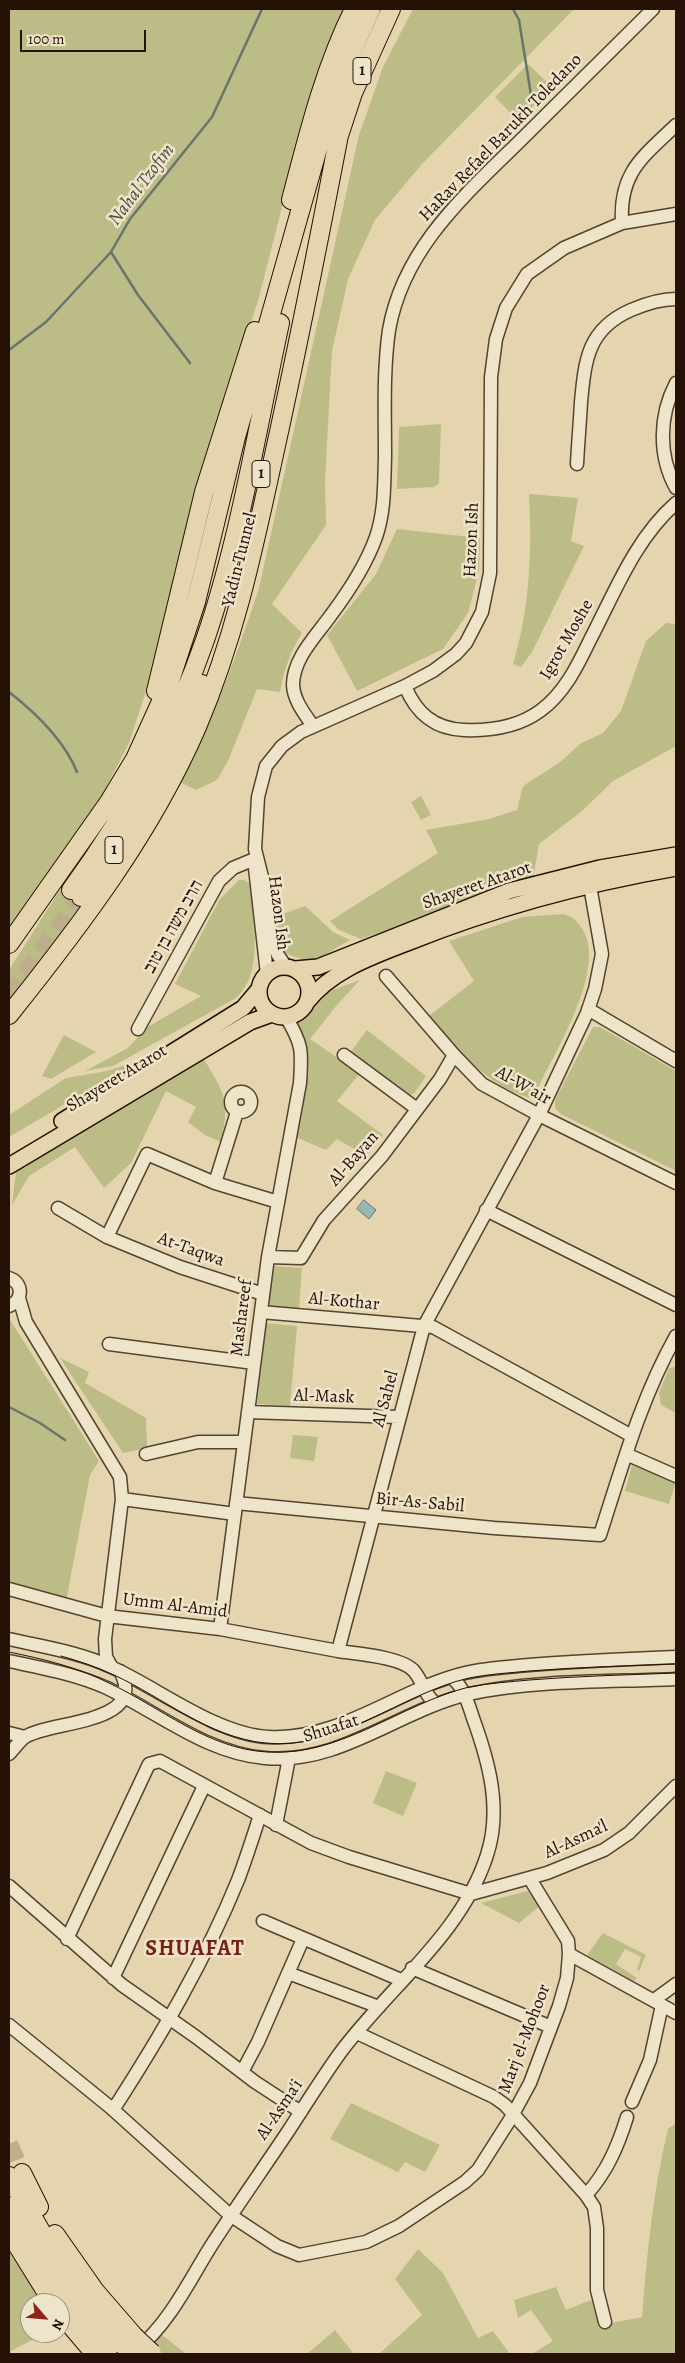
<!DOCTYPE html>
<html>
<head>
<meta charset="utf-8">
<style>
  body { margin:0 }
  #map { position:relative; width:685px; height:2363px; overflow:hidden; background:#e5d5ae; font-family:Alegreya,serif }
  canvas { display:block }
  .frame { position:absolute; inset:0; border:10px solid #251105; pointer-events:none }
  .north { position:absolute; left:20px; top:2293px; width:50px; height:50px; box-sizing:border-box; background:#eee4ca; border:1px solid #9e907b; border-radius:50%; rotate:117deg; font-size:14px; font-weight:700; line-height:20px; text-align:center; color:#251105 }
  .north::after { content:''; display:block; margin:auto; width:18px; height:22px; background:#8f2418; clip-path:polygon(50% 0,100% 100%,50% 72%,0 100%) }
  .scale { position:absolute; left:20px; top:30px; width:126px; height:22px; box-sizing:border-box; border:2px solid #251105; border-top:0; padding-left:6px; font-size:15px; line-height:18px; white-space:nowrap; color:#251105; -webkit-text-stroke:4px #eee4ca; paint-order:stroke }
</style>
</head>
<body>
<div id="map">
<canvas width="685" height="2363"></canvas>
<div class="frame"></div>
<div class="north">N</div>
<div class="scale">100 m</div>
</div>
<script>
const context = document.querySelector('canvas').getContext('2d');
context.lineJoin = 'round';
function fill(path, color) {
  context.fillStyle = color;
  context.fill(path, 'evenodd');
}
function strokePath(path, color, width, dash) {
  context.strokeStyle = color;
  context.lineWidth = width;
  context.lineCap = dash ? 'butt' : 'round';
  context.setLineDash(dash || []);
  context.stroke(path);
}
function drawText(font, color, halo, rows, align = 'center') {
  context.font = font + ' Alegreya,"Frank Ruhl Libre",serif';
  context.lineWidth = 5;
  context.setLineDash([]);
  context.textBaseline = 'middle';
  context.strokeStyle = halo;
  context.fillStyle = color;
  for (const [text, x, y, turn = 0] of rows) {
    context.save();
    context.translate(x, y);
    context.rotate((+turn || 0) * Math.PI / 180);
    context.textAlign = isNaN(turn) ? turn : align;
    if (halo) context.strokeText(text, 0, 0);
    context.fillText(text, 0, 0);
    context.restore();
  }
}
const green = new Path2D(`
  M9,9H344L308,105L258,301L204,463L175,572L151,676L129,743L96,807L9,930Z
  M413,9H574L422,164L375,220L348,279L332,351L325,480L326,525L272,604L302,633C290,652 284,670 280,692L257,689L228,761L217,780L196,790L177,781C214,721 237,654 259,588L359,135L383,67Z
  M528,64L552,87L518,121L495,97Z
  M441,424L439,483L434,487L397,489L399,427Z
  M529,494L578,498L571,541L584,546L532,652L521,667L513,664C530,608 532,551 529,494Z
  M397,529L480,538L479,571L468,613L443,649L357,691L327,635L376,574Z
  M666,623L676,624V746L613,781L582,811L539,844L534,873L529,883L361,939L339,930L330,921L438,853L426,830L489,819L517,810L522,789L526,784L559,763L581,743L603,733L621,711L646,641Z
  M421,796L431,815L421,820L411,802Z
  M239,880H244L251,884C252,920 265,972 236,998L113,1066L85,1071L128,1048L146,1028L201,996L175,984L220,899Z
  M63,885L86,904L9,1002V970Z
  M305,906L333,932L350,940C323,955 314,968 284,952L274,917Z
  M563,914C573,916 578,922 583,930C606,970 557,1048 539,1086L530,1098C485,1085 458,1049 429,1016L474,981L449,941L522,917Z
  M360,980L336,1006L310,1039L360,1073L337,1101L383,1135L366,1156L337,1139L326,1150L293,1136L304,1055L297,1023L310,1014L327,992Z
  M593,1027H600L676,1071V1171L561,1114L555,1108V1100Z
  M367,1030L426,1076L415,1092L410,1096L404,1093L349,1054Z
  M64,1035L96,1052L51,1079L42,1076Z
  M204,1059C225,1095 230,1100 221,1142L205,1135L188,1122L196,1107L166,1091L131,1163L104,1188L75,1147L29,1176L12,1205L16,1172Z
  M138,1061L9,1137V1115L66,1078L107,1071Z
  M272,1266L302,1268L299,1308L269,1305Z
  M9,1318L99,1461L90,1475L66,1601L9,1584Z
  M265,1323L297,1326L290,1406L257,1404Z
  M60,1358L89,1372L85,1383L146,1418L147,1448L123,1453Z
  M676,1367V1413L661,1405L659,1393L669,1368Z
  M293,1435L318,1437L314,1461L290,1458Z
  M632,1465L676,1481L669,1504L625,1491Z
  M386,1771L417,1783L403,1816L373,1803Z
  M528,1891L541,1905L519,1923L481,1903Z
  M603,1933L646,1955L639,1971L637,1970L641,1957L625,1949L616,1964L637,1978L634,1981L587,1955Z
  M351,2103L440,2145L425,2172L405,2162L398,2172L330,2139Z
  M676,2123V2354H532L553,2341L531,2310L518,2318L514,2300L556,2287L566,2310L591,2300L602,2325L642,2317C647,2253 653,2191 668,2129Z
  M9,2246L47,2303H30V2333H45L9,2352Z
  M418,2249L443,2273L478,2338L493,2331L510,2354H379L422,2315L395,2279Z
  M335,2330L354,2354H307Z
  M162,2335L186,2354H163L152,2345Z`);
const water = new Path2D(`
  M364,1200L376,1210L369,1219L357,1209Z`);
const stream = new Path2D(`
  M513,9L519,20L531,95
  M111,252L138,295L190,363
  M9,350L46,322L111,252L130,219L212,117L262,9
  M9,692C36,713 64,740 77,772
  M9,1407L40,1423L65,1440`);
const highwayTunnel = new Path2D(`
  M9,996L81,897
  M9,2144L22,2173`);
const minor = new Path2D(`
  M622,223C619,172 643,157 676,125
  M676,383C659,415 658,456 676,488
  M577,464C578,443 580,422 581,402C585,359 588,329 631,310C645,304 661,299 676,299
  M405,686C416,713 434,729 464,730C491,731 518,727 540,711C564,694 578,665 590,640C615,592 635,539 676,503
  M313,726C304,713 294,701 293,685C293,658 317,635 331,615C349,591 366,565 376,537C385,511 384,485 385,457C385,415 383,372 389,330C404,244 471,190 529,132C570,91 612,50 653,9
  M255,868L267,974
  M286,967L278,955L271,939L264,885L255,849L258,797L266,766L282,746L301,732L405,686L433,671L456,654L466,643L482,612L490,573L491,377L496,339L506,308L527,274L564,248L622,223L676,214
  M386,976L454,1055L482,1084L539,1115L676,1183
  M588,1009L676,1061
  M138,1029L219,881L233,868L257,858
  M344,1055L417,1109
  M231 1102a10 10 0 1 1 20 0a10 10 0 1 1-20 0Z
  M215,1183L237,1112
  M58,1208L107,1237L180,1267L263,1294
  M486,1210L676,1305
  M107,1237L147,1154L215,1183L278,1202
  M268,1257L301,1258L324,1220L382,1156L440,1079L454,1055
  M9,1278C20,1282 23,1292 16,1302L9,1306
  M19,1298L26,1322L120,1477L122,1499L105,1639L106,1657L111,1666
  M261,1312L433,1327L632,1436
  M109,1344L254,1363
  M248,1412L399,1417
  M146,1454L198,1442H244
  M626,1454L676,1476
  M122,1499L235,1514
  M236,1503L494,1528L600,1535C622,1467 641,1398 676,1336
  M9,1589L107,1616L220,1629L338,1651
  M220,1629L268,1257L300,1083C302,1051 303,1045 286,1017
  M9,1639C43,1647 79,1652 111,1667C158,1688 217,1735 269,1737C340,1741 398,1689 465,1673C486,1668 508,1667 529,1665C578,1661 627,1659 676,1657
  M9,1661C42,1668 76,1674 107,1688C159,1713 206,1753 265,1758C340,1765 399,1710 469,1694C532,1680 611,1682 676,1679
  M436,1704C425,1696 423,1682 414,1671C402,1657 358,1654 338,1651L424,1326L539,1115L587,1013L595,989L602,954L590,886
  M9,1733L25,1737
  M9,1754C14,1749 19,1741 25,1737C51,1720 149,1725 120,1671
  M276,1825L289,1758
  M9,1886L122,1985L196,2037L255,2082L301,2112
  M263,1921L401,1980
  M67,1939L149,1764L160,1761L311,1843L349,1857L471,1894L547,1873L604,1850L629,1833L676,1786
  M569,1954L676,2013
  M412,1968L551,2027
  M288,1973L379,2007
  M113,1978L204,1786
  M654,2000L676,1984
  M9,2025L110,2107L230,2215L277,2246L299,2255L366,2242L399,2226L465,2182L478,2170L511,2118L530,2083L559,2006L567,1978L569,1954L568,1941L530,1879
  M357,2033L494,2097L505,2105L586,2195L594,2207L597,2228V2290L605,2322
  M242,2072L258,2042L303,1939
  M632,2102L650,2060L662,2005
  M113,2110C160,2037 205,1961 238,1880C246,1859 253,1837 260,1815
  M586,2195C607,2172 618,2146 627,2117
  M136,2350C169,2324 189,2281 211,2246C236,2207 263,2169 289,2130C306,2104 322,2078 340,2053C388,1988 462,1934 487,1855C502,1809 489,1762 473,1718C468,1703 464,1687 451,1677`);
const major = new Path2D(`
  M259 992a25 25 0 1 1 50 0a25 25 0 1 1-50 0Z
  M295,969L318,967L509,891L600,868L676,855
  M307,1002C331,971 371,957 407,943C494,908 584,884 676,868
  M62,1121L243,1008L259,989
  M9,1166L250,1022L272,1014`);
const highway = new Path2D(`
  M336,145L353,93L391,9
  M291,200C308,135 324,69 354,9
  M156,691L204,492L255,331
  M71,890C127,813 174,730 205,640C240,538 257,429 280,323
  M81,897C130,832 172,760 202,684
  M9,944L109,802L135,759L169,684L196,602L236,437L322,134L336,87L371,9
  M9,1015C81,925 151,833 197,727C234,640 252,556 272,464C296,355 318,245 339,135
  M22,2173L39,2207
  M9,2176L64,2271L123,2345
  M9,2206C38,2262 70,2308 113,2354
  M9,2232L53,2303
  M55,2234L95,2291L134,2336
  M60,2313L95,2354`);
const tram = new Path2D(`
  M9,1652C43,1659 77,1667 109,1683C160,1707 208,1749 267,1752C341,1757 400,1704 469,1687C489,1683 510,1682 529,1680C578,1676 627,1675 676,1673
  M61,1656C79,1661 97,1667 114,1675C164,1698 208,1737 265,1743C339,1751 400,1694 469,1678C488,1674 509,1673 529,1671C578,1667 627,1666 676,1664`);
const highwayBridge = new Path2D(`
  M134,2336L152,2353
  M123,2345L133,2354`);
const shields = [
  [362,71,18],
  [261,474,18],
  [114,850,18]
];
const shieldNames = [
  ["1",362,71],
  ["1",261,474],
  ["1",114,850]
];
const streetNames = [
  ["HaRav Refael Barukh Toledano",501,138,-46],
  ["Hazon Ish",472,540,-88],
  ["Yadin Tunnel",240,560,-76],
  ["Igrot Moshe",567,640,-60],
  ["Shayeret Atarot",477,886,-19],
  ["Hazon Ish",278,913,83],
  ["הרב משה בן טוב",174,927,-61],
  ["Shayeret Atarot",117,1079,-31],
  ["Al-W'air",523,1086,29],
  ["Al-Bayan",354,1159,-49],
  ["At-Taqwa",191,1250,20],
  ["Al-Kothar",344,1302,5],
  ["Mashareef",242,1318,-83],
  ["Al-Mask",324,1397,2],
  ["Al Sahel",386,1399,-75],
  ["Bir-As-Sabil",420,1503,5],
  ["Umm Al-Amid",175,1606,7],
  ["Shuafat",331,1729,-18],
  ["Al-Asma'l",576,1840,-25],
  ["Marj el-Mohoor",525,2039,-69],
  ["Al-Asma'i",280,2110,-56]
];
const waterNames = [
  ["Nahal Tzofim",142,185,-53]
];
const districtNames = [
  ["SHUAFAT",195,1950]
];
fill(green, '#bbbc86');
fill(water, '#97b7b2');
strokePath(water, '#69756d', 1);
strokePath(stream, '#69756d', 2.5);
strokePath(highwayTunnel, '#bfae8c', 18, [18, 9]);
strokePath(minor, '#55422f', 15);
strokePath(major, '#251105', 18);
strokePath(highway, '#251105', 20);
strokePath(minor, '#eee4ca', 12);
strokePath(major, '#e5d5ae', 15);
strokePath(highway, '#e5d5ae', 18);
strokePath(tram, '#251105', 1);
strokePath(highwayBridge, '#251105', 20, []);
strokePath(highwayBridge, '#e5d5ae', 18);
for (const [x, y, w] of shields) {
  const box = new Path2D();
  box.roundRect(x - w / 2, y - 13.5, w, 27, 4);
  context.fillStyle = '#eee4ca';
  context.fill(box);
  strokePath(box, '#251105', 1);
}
drawText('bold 16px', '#251105', null, shieldNames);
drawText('18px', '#251105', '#eee4ca', streetNames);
drawText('italic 19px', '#4d4b42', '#eee4ca', waterNames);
context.letterSpacing = '1px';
drawText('bold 22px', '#7a1f14', '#eee4ca', districtNames);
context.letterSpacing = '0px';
</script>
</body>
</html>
